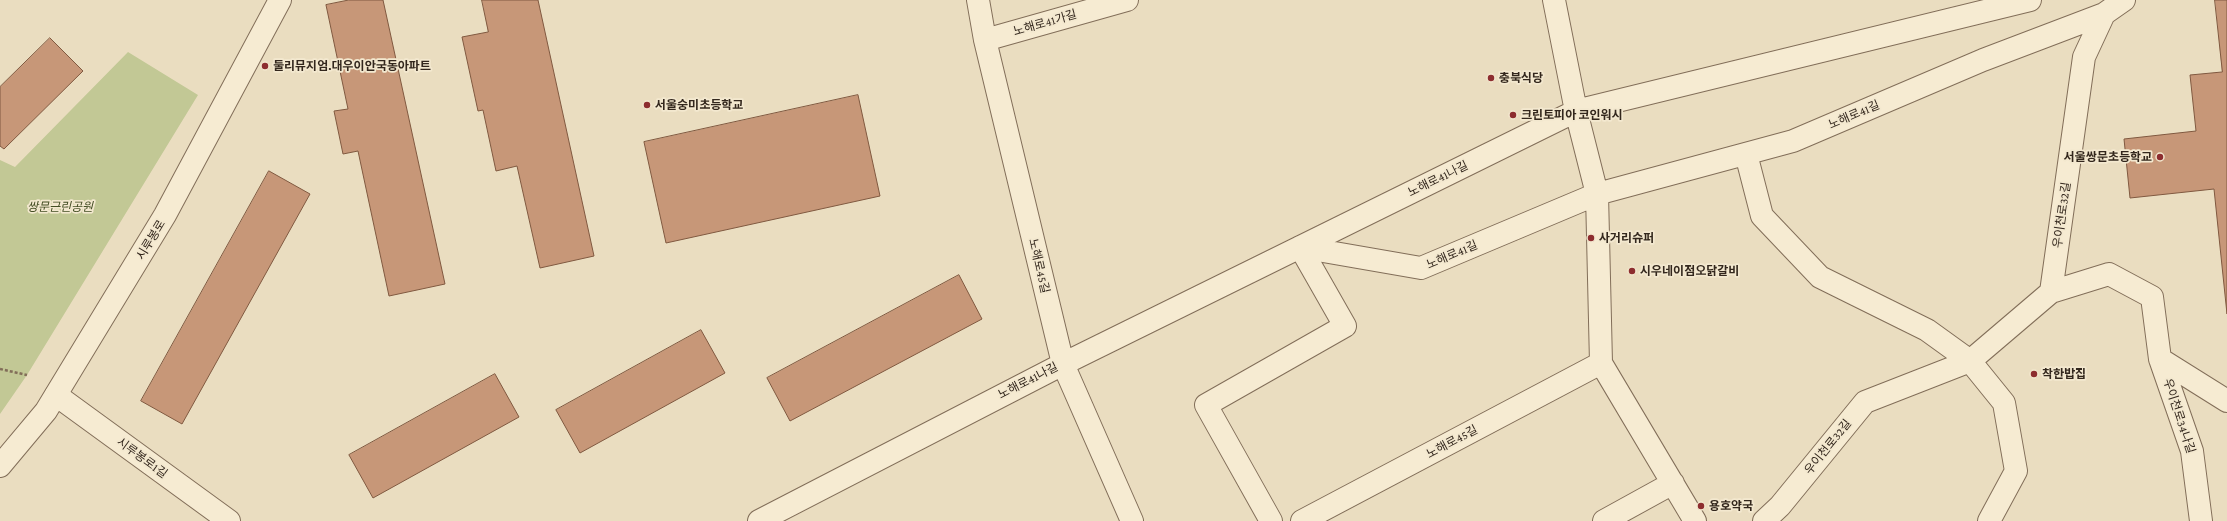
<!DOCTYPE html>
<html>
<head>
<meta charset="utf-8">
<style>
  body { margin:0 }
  canvas { display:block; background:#eaddc0 }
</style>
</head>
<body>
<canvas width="2227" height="521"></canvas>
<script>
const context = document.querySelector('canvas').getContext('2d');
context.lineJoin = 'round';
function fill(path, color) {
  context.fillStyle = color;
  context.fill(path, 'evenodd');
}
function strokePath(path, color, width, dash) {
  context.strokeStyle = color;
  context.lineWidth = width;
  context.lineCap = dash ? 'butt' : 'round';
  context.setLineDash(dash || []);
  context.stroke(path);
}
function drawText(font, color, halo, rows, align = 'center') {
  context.font = font + ' "Crimson Pro","Noto Sans KR",serif';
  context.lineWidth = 3.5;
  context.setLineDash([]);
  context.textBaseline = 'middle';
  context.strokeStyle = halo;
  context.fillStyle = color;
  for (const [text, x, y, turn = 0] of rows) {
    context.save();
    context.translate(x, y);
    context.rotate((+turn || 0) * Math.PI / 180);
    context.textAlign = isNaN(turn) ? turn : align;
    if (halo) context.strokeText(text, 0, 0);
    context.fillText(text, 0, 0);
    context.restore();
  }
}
const green = new Path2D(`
  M128,52L198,95L27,375L0,414V160L15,167Z`);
const building = new Path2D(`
  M349,0H383L445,284L389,296L358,151L343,154L334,111L348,109L326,5Z
  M482,0H538L594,256L540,268L517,166L496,171L483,110L478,111L462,37L488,32Z
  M2215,0H2227V314L2214,189L2130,198L2124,139L2196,131L2190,75L2222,72Z
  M50,38L83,71L4,149L0,146V87Z
  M858,95L880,196L666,243L644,142Z
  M269,171L310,194L182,424L141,401Z
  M959,275L982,319L790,421L767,378Z
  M701,330L725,373L580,453L556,410Z
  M495,374L519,417L373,498L349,455Z`);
const path = new Path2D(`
  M0,369L27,375`);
const minor = new Path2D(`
  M978,0L985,40L1063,364L1132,521
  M1554,0L1576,111L1597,194L1601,363L1695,521
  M985,40L1127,0
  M1746,154L1762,216L1820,277L1927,330L1970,361L2004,403L2016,471L1989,521
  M1300,247L1421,268L1597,194L1793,141L1983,60L2104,14
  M2051,292L2109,274L2152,297L2160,359L2227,401
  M2160,359L2192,451L2201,521
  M56,395L229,521
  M759,521L1063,364L1576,111L2030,0
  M1271,521L1206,405L1345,326L1300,247
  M1302,521L1601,363
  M1604,521L1673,483
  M1764,521L1780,506L1865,402L1970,361L2051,292L2084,57L2104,14L2124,0`);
const tertiary = new Path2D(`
  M0,466L46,411L165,215L280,0`);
const markers = [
  [265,66,4,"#8d2d2f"],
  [1491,78,4,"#8d2d2f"],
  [647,105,4,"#8d2d2f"],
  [1513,115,4,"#8d2d2f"],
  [2160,157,4,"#8d2d2f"],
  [1591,238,4,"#8d2d2f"],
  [1632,271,4,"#8d2d2f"],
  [2034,374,4,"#8d2d2f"],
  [1701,506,4,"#8d2d2f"]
];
const streetNames = [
  ["노해로41가길",1045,23,-16],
  ["노해로41길",1854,115,-23],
  ["노해로41나길",1438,179,-26],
  ["우이천로32길",2062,215,-82],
  ["시루봉로",151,240,-59],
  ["노해로41길",1452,255,-23],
  ["노해로45길",1039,266,77],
  ["노해로41나길",1028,381,-27],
  ["우이천로34나길",2179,416,72],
  ["노해로45길",1452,442,-28],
  ["우이천로32길",1828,447,-51],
  ["시루봉로1길",142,458,36]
];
const poiNames = [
  ["둘리뮤지엄.대우이안국동아파트",273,66],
  ["충북식당",1499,78],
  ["서울숭미초등학교",655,105],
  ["크린토피아 코인워시",1521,115],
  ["서울쌍문초등학교",2152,157,"right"],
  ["사거리슈퍼",1599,238],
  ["시우네이점오닭갈비",1640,271],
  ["착한밥집",2042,374],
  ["용호약국",1709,506]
];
const parkNames = [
  ["쌍문근린공원",60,207]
];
fill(green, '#c2c895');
fill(building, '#c79778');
strokePath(building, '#805940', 1);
strokePath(minor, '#826e59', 24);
strokePath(tertiary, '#826e59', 24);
strokePath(path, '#826e59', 2.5, [3, 2]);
strokePath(minor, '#f6ebd2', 22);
strokePath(tertiary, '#f6ebd2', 22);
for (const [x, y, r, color] of markers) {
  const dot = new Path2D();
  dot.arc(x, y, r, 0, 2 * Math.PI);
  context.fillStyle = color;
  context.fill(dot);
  strokePath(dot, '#f3e8cf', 1.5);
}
drawText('12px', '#33271d', '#f3e8cf', streetNames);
drawText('bold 12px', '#33271d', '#f3e8cf', poiNames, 'left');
drawText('italic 12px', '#444e24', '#f3e8cf', parkNames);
</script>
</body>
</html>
